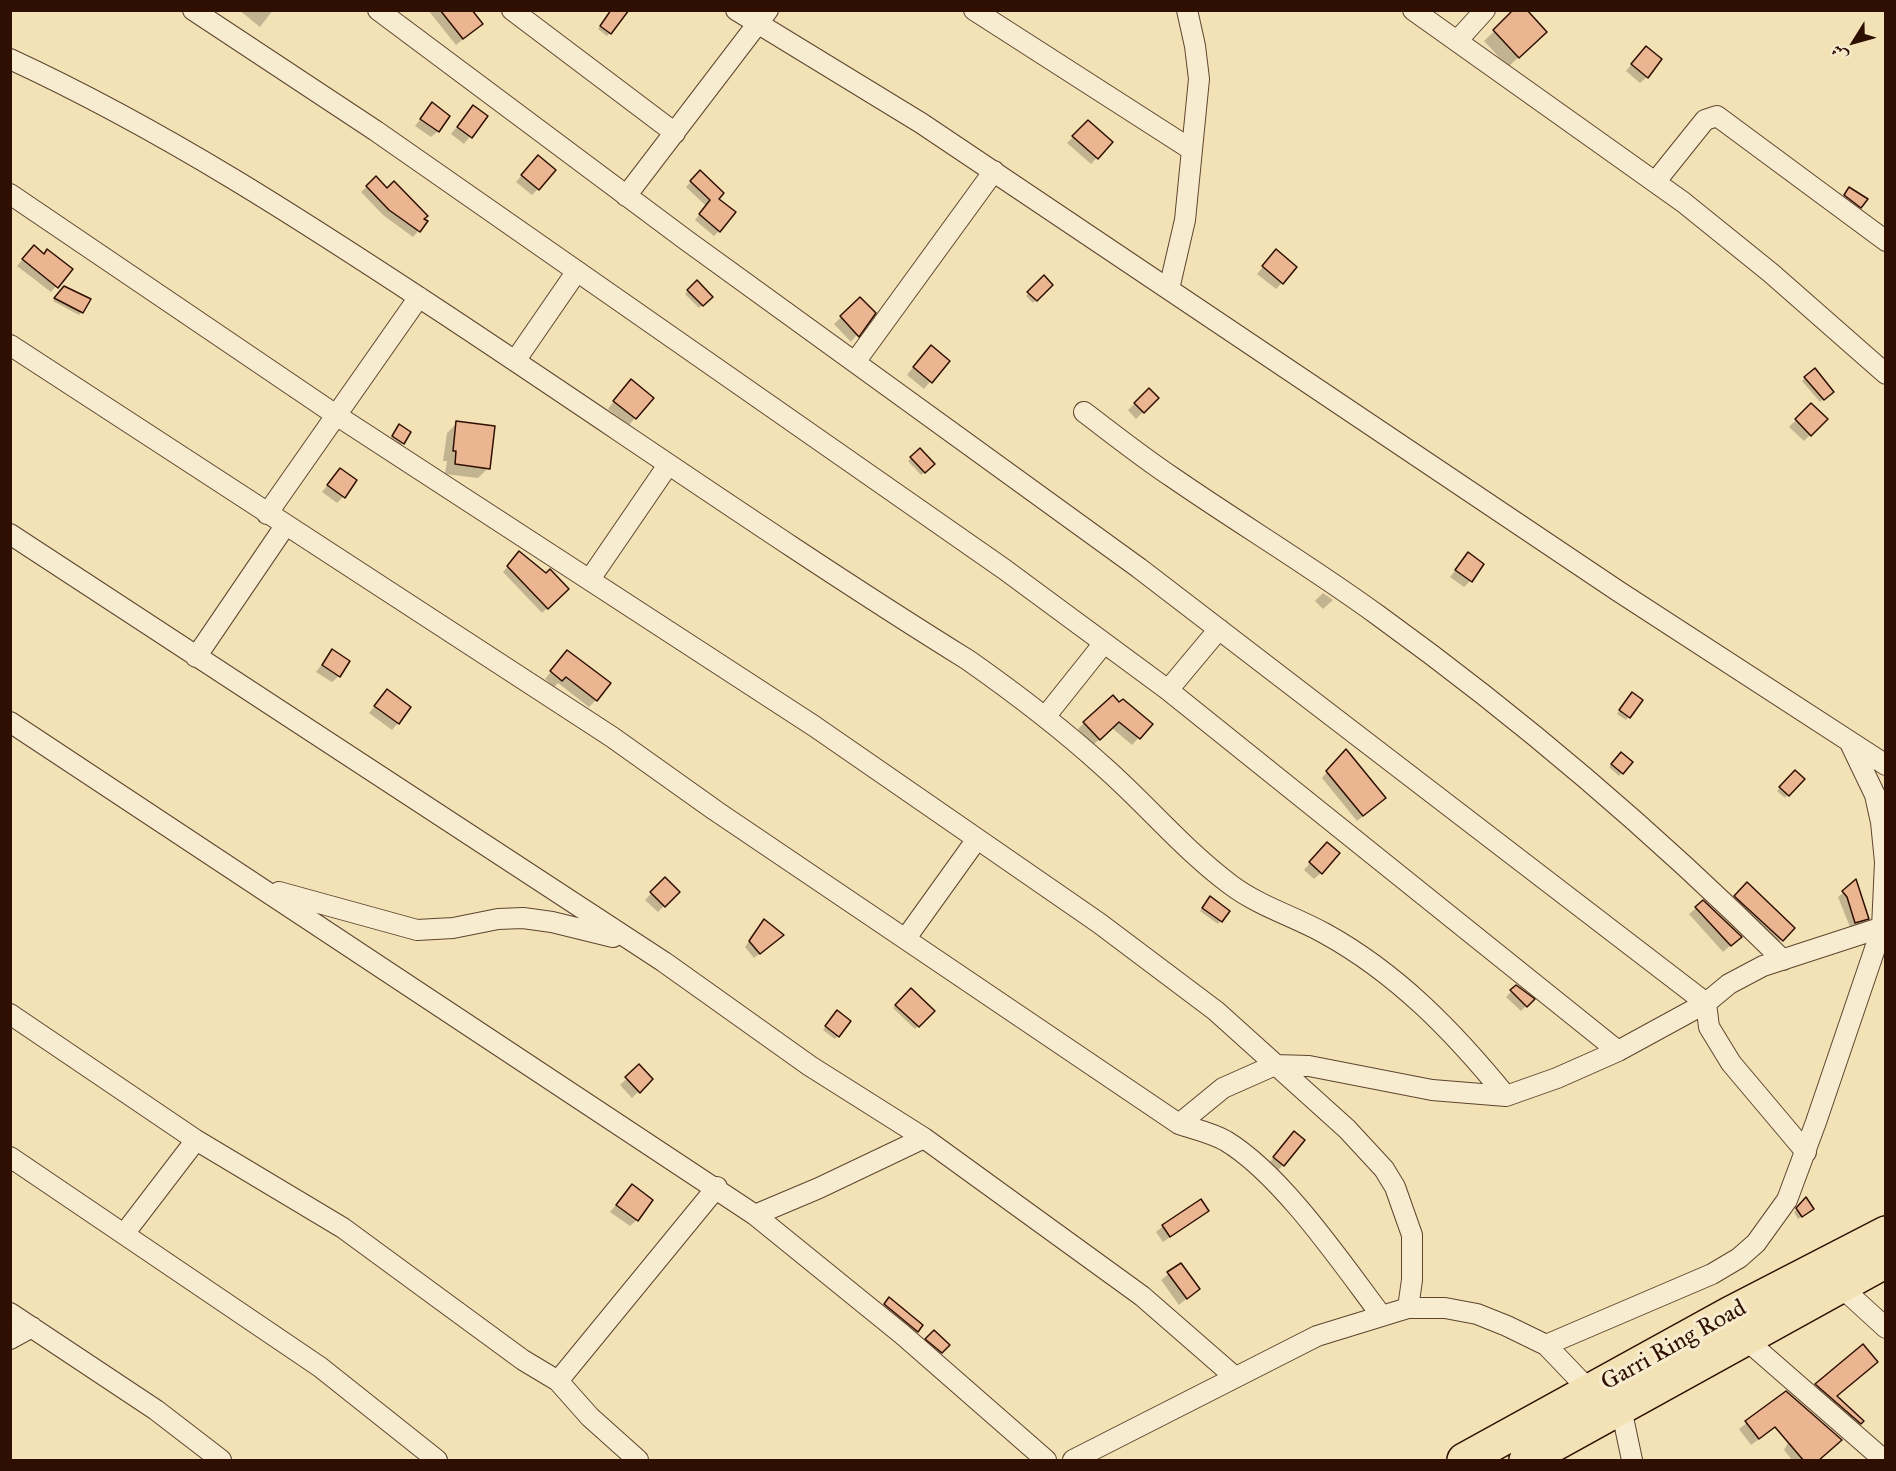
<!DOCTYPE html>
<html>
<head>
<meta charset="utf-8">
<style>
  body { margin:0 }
  #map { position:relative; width:1896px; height:1471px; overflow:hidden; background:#f3e2b5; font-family:"IM FELL Great Primer",Amiri,serif }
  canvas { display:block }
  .frame { position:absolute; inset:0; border:12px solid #2e0f01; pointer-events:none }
  .north { position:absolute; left:1824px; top:12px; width:60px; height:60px; -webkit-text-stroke:4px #f7eccf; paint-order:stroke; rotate:233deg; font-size:16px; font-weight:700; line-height:24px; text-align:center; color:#2e0f01 }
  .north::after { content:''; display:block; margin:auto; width:21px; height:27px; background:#2e0f01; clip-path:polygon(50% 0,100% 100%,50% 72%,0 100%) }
</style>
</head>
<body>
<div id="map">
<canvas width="1896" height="1471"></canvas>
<div class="frame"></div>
<div class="north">ش</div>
</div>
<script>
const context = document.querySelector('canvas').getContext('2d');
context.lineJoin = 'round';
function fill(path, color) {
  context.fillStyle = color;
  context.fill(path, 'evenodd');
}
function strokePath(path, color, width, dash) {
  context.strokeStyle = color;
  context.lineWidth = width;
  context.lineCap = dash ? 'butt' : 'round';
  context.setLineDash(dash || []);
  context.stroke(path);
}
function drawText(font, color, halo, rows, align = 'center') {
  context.font = font + ' "IM FELL Great Primer",serif';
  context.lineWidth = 6;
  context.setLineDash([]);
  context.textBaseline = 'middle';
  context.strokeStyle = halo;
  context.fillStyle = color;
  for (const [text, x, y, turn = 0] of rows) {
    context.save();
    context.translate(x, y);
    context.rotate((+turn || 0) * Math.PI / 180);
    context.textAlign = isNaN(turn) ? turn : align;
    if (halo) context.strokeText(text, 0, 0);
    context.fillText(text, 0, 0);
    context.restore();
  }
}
const shadow = new Path2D(`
  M239,10H273L260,27Z
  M428,10H470L474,30L456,45Z
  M1516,10L1535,42L1508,67L1484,41Z
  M611,12L610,33L607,36L598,29Z
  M1639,55L1647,77L1640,83L1626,71Z
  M432,104L438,131L431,137L415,126Z
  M473,107L486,116L464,144L451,134Z
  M1088,122L1111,142L1091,164L1067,143Z
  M531,164L538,189L532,195L516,182Z
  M700,172L717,199L719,231L714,236L695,220L706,206L686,187Z
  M376,178L426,222L413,237L383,215L361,192Z
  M1846,192L1860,207L1857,209L1842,198Z
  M28,253L70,270L51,292L17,266Z
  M1270,258L1282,283L1276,289L1257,274Z
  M1044,278L1051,285L1033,303L1026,296Z
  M697,282L710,297L699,308L685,294Z
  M65,288L89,300L79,315L53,301Z
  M860,299L874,313L851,342L834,324Z
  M924,353L948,361L924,389L907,375Z
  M1814,370L1832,391L1820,402L1802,381Z
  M624,388L652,398L629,425L608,409Z
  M1149,390L1157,398L1136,419L1128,410Z
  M1811,405L1826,419L1804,441L1789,427Z
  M457,423L488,468L478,478L445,474L447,461H443L447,433Z
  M397,429L403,443L400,446L390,439Z
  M920,450L933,464L921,475L908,461Z
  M340,469L343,497L337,503L322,492Z
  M1468,554L1470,581L1464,587L1450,577Z
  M514,559L567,589L542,613L503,572Z
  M1323,593L1333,600L1323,609L1315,601Z
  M332,651L339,676L332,682L316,672Z
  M561,659L596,700L589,707L558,683L554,687L545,679Z
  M387,691L398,723L392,730L369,713Z
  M1629,696L1641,700L1626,720L1617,714Z
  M1119,704L1151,724L1132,745L1112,728L1092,746L1078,729L1084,723Z
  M1621,754L1631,762L1619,776L1609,767Z
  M1340,756L1379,803L1357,821L1322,778Z
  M1795,772L1803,779L1785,798L1777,791Z
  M1321,850V873L1314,879L1304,870Z
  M665,879L678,892L658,912L645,900Z
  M1856,882L1867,918L1862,923L1850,927L1838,897Z
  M1747,885L1793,928L1775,946L1729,904Z
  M1208,901L1228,911L1218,924L1200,911Z
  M1703,902L1733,943L1723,952L1689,914Z
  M759,926L778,939L754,958L745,947Z
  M1516,987L1532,1000L1521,1011L1506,997Z
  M911,990L933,1011L915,1029L893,1008Z
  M834,1015L838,1036L835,1039L823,1030Z
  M639,1067L651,1079L632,1098L620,1085Z
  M1288,1140L1283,1165L1277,1171L1268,1164Z
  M632,1186L637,1220L630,1226L610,1212Z
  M1806,1200L1809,1212L1798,1219L1794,1212Z
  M1207,1211L1163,1242L1156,1232L1163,1226Z
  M1180,1265L1198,1289L1179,1305L1161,1280Z
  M889,1299L921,1326L910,1338L882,1306Z
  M934,1332L948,1345L938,1355L924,1342Z
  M1876,1362L1836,1397L1862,1421L1850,1433L1813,1400L1819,1390L1816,1387L1825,1377Z
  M1786,1393L1793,1414L1751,1445L1739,1429Z
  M1802,1418L1817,1460H1792L1784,1450Z`);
const building = new Path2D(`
  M440,10H472L483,24L463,39Z
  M611,10H629L611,34L600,26Z
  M1513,10H1527L1547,32L1519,58L1493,30Z
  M1646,46L1662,59L1648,78L1631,64Z
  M432,102L450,116L439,132L420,119Z
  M473,105L488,116L472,138L457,127Z
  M1088,120L1113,142L1098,159L1072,136Z
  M538,155L556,170L539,190L521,175Z
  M700,170L724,193L719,199L736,212L720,232L699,214L710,200L690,181Z
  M376,176L387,188L394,181L428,216L424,219L428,221L420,232L389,210L366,186Z
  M1849,187L1868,199L1861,208L1844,195Z
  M34,245L44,254L47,249L73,269L58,288L22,259Z
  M1276,249L1297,267L1283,284L1262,266Z
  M1044,275L1053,285L1037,301L1027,292Z
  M697,280L713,297L703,306L687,290Z
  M64,286L91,299L83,313L54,298Z
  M860,297L876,313L859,337L840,316Z
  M931,345L950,361L932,383L913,367Z
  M1815,368L1834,392L1824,400L1804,377Z
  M631,379L654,398L636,419L613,401Z
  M1149,388L1159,398L1144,413L1134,403Z
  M1811,403L1828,419L1811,436L1795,419Z
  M456,421L495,426L490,469L455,464L456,451H453Z
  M399,424L411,432L404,444L392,436Z
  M920,448L935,464L925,473L910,457Z
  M340,468L357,480L345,498L327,485Z
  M519,551L546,573L550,569L569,589L548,609L507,566Z
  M1468,552L1484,564L1472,582L1455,570Z
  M332,649L350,661L340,677L322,665Z
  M567,650L611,683L597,701L566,677L562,681L550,671Z
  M387,689L411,707L399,724L374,706Z
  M1632,692L1643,700L1630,718L1619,710Z
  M1113,695L1119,702L1123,699L1153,724L1140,739L1119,722L1100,740L1083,722Z
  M1346,749L1386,798L1363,816L1326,771Z
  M1621,752L1633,762L1623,774L1611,764Z
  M1795,770L1805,779L1789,796L1779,787Z
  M1327,842L1340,853L1322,874L1309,862Z
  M665,877L680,892L665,907L650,892Z
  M1856,879L1869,919L1855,923L1847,897L1842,891Z
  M1747,882L1795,928L1783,941L1734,896Z
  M1210,896L1230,911L1222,922L1202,908Z
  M1703,900L1742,937L1731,946L1695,907Z
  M764,919L784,935L760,954L749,941Z
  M1516,985L1535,999L1527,1007L1510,990Z
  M911,988L935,1011L919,1027L895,1005Z
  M837,1010L851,1021L839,1037L825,1026Z
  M639,1064L653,1079L640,1093L625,1077Z
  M1294,1131L1305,1140L1284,1166L1273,1157Z
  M632,1184L653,1200L638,1221L616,1205Z
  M1806,1197L1814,1209L1802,1217L1796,1208Z
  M1201,1199L1209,1211L1170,1237L1162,1225Z
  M1181,1263L1200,1289L1187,1299L1167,1272Z
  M889,1297L923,1325L918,1332L884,1304Z
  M934,1330L950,1345L942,1353L925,1339Z
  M1863,1344L1878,1362L1837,1396L1864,1421L1861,1424L1815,1384Z
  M1786,1391L1842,1440L1818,1461H1804L1775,1427L1759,1439L1745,1421Z`);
const minor = new Path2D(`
  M193,10L376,131L1004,569L1168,690L1618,1051
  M378,10L686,240L1139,568L1706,1003L1709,1027L1731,1063L1806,1152
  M512,10L675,133
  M736,10L921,123L1618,591L1886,765
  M974,10L1192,150
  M1413,10L1683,202L1771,273L1886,374
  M1457,41L1485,10
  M10,59C164,130 305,222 446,315C620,430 791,550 968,660C1015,693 1061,728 1104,767C1147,805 1184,850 1231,885C1259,906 1293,916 1324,933C1397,973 1454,1032 1506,1096
  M1656,181L1705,120L1717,116L1886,241
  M10,194L336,415L814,726L1099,923L1216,1011L1347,1129L1384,1169L1395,1187L1412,1235V1280L1408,1308
  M626,196L768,10
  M1169,289L1185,220L1199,79L1195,46L1187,10
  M10,345L612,737L716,811L1179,1124C1194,1129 1212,1133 1226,1141C1282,1175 1341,1262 1381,1315
  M515,361L577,271
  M855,362L994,171
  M1084,412C1113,434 1142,457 1172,477C1240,524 1312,567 1379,616C1523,720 1657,835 1783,960
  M267,514L419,297
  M10,534L664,962L810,1066L924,1138L1142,1296L1235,1377
  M590,579L668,465
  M196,657L285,526
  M1168,690L1219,629
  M1045,717L1104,643
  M10,722L755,1215L819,1188L924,1138
  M279,892L417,930L453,928L498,919L523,918L552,922L613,937
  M906,938L977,839
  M10,1014L196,1140L343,1228L523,1360L558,1381L590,1417L638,1460
  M1179,1124L1223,1088L1275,1065L1309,1066L1432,1090L1506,1096L1557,1078L1618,1051L1706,1003L1729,984L1763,966L1886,926
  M10,1157L320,1367L437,1460
  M755,1215L903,1335L1046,1460
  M124,1234L196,1140
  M1840,1286L1886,1328
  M10,1313L156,1410L221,1460
  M1744,1338L1884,1460
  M10,1339L32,1327
  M1546,1345L1712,1274L1739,1258L1756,1243L1787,1200L1816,1122L1882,928L1885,862L1881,822L1875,795L1851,745
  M558,1381L717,1187
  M1621,1408L1632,1460
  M1073,1460L1317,1336L1408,1308H1445L1477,1314L1507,1326L1546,1345L1591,1392`);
const trunk = new Path2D(`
  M1464,1460L1729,1314L1886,1233
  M1526,1460L1886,1261`);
const streetNames = [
  ["Garri Ring Road",1674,1346,-29]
];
fill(shadow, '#0003');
fill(building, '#eab590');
strokePath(building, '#2e0f01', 1.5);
strokePath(minor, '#5f442e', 22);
strokePath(trunk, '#2e0f01', 36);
strokePath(minor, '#f7eccf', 20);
strokePath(trunk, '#f3e2b5', 33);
drawText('24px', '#2e0f01', '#f7eccf', streetNames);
</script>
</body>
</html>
